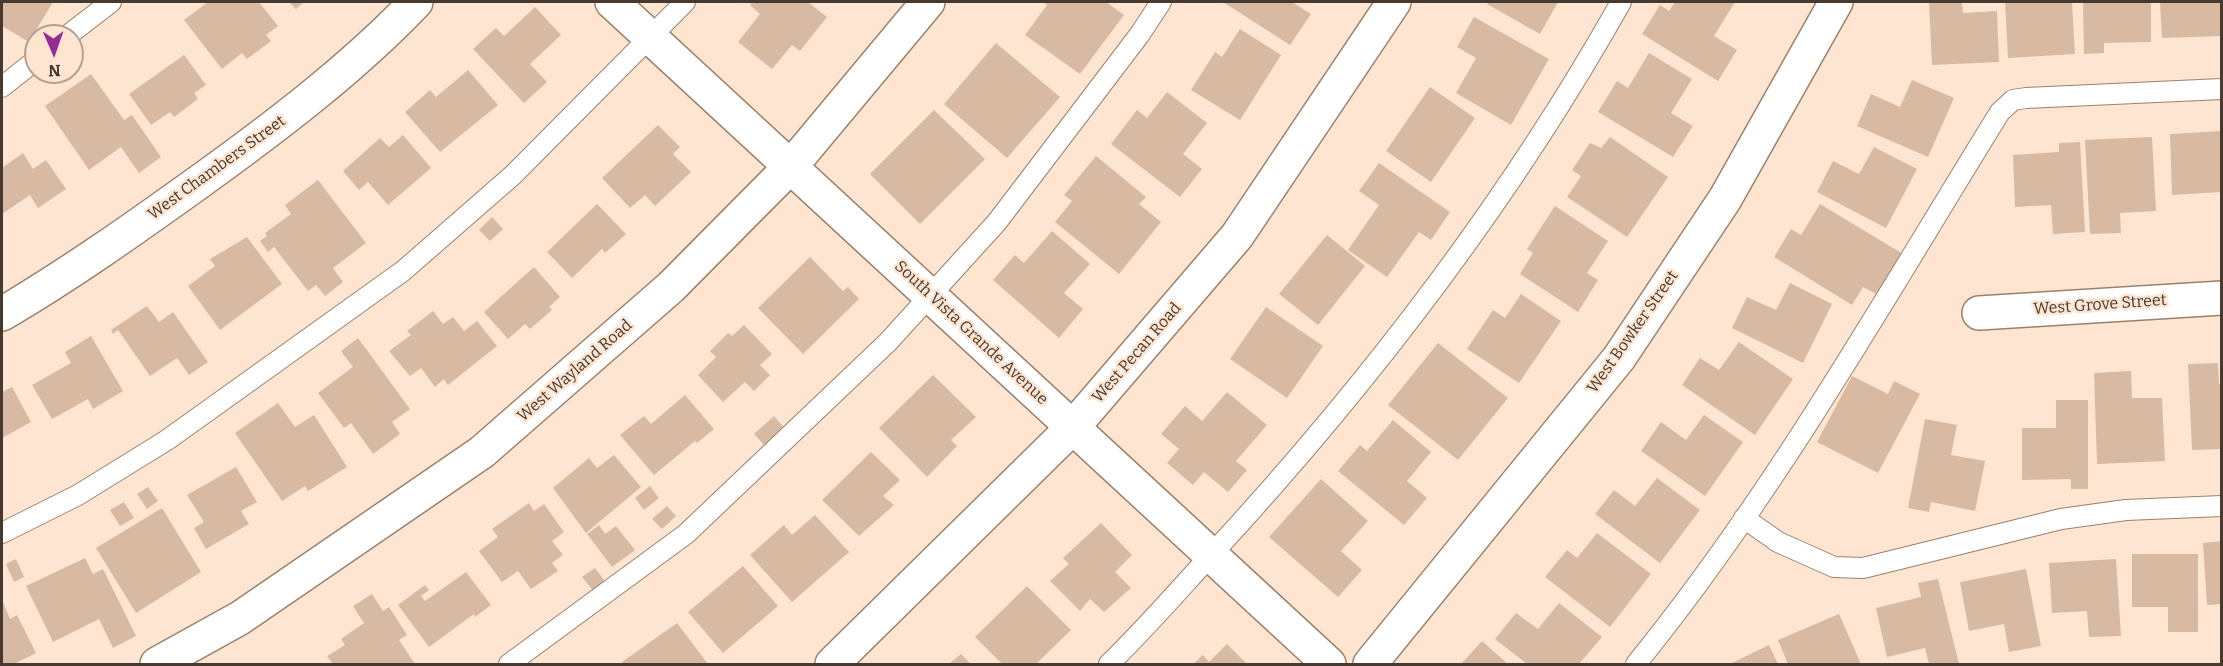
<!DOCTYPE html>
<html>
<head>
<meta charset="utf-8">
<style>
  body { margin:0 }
  #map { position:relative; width:2223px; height:666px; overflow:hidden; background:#fde5d1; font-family:Bitter,serif }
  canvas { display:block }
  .frame { position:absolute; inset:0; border:3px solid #463a30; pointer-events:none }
  .north { position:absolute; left:24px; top:24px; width:60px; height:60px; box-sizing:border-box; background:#fde5d1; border:2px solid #b4a191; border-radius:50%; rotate:178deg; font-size:16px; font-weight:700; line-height:24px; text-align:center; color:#463a30 }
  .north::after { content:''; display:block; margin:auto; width:21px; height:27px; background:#932d93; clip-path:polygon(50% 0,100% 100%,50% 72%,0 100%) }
</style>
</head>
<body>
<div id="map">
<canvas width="2223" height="666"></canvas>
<div class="frame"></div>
<div class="north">N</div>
</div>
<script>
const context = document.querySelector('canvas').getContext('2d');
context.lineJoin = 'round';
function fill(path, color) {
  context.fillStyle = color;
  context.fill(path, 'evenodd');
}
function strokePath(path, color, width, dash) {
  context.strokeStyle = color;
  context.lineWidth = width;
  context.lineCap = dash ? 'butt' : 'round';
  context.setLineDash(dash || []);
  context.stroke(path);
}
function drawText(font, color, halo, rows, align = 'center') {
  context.font = font + ' Bitter,serif';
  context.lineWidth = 5;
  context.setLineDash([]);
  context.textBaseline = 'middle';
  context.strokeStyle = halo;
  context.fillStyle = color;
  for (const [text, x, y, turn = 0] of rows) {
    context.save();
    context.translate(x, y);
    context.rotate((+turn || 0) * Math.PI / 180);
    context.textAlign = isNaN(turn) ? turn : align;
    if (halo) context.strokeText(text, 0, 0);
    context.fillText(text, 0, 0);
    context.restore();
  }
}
const building = new Path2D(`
  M2,2H53L29,42L2,26Z
  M208,2H259L278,26L266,35L271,41L247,59L242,53L222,69L184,20Z
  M289,2H304L296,9Z
  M752,2H808L827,17L800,51L792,45L772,69L738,42L760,14L750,5Z
  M1043,2H1106L1124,15L1080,74L1025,35L1047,5Z
  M1223,2H1292L1311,14L1290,45Z
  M1489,2H1558L1540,34L1487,4Z
  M1675,2H1735L1714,36L1737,50L1718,81L1642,34L1660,5L1669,11Z
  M1929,2H1962L1963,13L1997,11L1999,62L1932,65Z
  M2005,2H2072L2075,54L2008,58Z
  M2083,2H2151V42L2104,43V53L2084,54Z
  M2160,2H2222V36L2162,38Z
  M535,7L561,35L530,64L547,82L524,103L473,49L496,28L504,36Z
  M1474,17L1549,59L1511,125L1456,93L1476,58L1457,47Z
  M1240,29L1281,55L1240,120L1191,90L1215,52L1222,57Z
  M996,43L1060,97L1007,158L944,104Z
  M1649,53L1692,79L1671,113L1693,126L1673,157L1598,112L1617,81L1628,88Z
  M184,55L206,85L194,93L198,99L174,117L170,112L151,125L129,94Z
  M468,70L498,105L440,152L405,112L430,90L436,97Z
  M91,74L124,120L132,115L161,157L139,173L121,147L89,170L45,106Z
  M1912,80L1954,98L1928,157L1857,126L1871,94L1900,107Z
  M1430,87L1475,118L1431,182L1386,151Z
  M1167,92L1207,123L1183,154L1202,169L1180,197L1111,144L1137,110L1147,118Z
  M934,110L985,159L920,224L870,174Z
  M658,125L680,147L673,154L691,172L655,206L645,195L630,208L602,178Z
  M2222,131V192L2172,195L2170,134Z
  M403,135L431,168L388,205L368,182L359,190L343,171L380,138L389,147Z
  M1610,137L1668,177L1627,237L1567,197L1581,176L1572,170L1590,143L1601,148Z
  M2152,137L2156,211L2120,213L2121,233L2090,234L2085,140Z
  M2080,142L2085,232L2053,234L2051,205L2015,207L2013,155L2059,152V143Z
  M1874,147L1917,169L1886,228L1817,192L1833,161L1859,174Z
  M23,153L33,169L46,160L66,189L38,208L30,195L2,214V168Z
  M1096,156L1146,197L1139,204L1161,222L1119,274L1055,222L1072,201L1064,195Z
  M1379,163L1450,212L1431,240L1419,232L1387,277L1348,250L1379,205L1359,191Z
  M318,180L366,243L333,268L343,282L325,296L316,285L308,291L274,247L268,252L260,241L267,236L265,233L291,214L285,205Z
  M597,204L626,234L605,253L602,249L572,278L547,252Z
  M1820,204L1903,254L1878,295L1863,287L1852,305L1774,257L1791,229L1801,235Z
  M1555,206L1608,241L1587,273L1598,280L1578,312L1520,274L1533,253L1527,249Z
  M492,217L503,229L490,241L479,230Z
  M1052,231L1090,264L1064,293L1083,309L1059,338L993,280L1015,255L1024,263Z
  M1327,235L1365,266L1318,325L1279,294Z
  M247,237L282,284L220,330L188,286L215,266L210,259Z
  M810,257L843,291L848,287L859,299L803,354L758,308Z
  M534,267L560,297L549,307L552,310L530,329L525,324L508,339L484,312Z
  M1790,283L1832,304L1803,363L1732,328L1747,297L1776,310Z
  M1521,294L1561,321L1519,383L1467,349L1493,310L1505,318Z
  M147,306L159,322L173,312L208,362L189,375L177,358L150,376L118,330L113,334L111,330Z
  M1266,307L1323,346L1287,398L1230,359Z
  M433,311L443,324L453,317L464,331L477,321L497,346L448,385L444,379L435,387L421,368L410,376L389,351L411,335L407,331Z
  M744,325L772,354L760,365L770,375L754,391L745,382L723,402L698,375L716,357L710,351L728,333L732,336Z
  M91,336L123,391L93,409L88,399L52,419L32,385L71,363L65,352Z
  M358,338L410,409L392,422L400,434L373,454L351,423L344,428L318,393L353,367L341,351Z
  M1739,342L1793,379L1755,435L1682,385L1700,358L1719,370Z
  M1438,343L1508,398L1458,460L1388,405Z
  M2218,363L2219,384H2222V449L2192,450L2188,364Z
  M2131,371L2132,398H2162L2165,461L2097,464L2094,373Z
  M933,375L976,417L951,440L957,446L927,477L879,428Z
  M1852,376L1888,394L1894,381L1920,394L1878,473L1817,442Z
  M12,387L31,422L2,438V392Z
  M1227,392L1267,425L1236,461L1247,470L1228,492L1204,472L1193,485L1167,463L1179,449L1161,434L1185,406L1202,421Z
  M685,395L714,429L697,443L695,441L654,475L620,435L644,416L651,424Z
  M2056,400H2088V489H2071V479L2022,480V428H2056Z
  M278,403L295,427L314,415L347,467L308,491L305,486L282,501L235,433Z
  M1704,415L1743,442L1705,496L1641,451L1661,422L1686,440Z
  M774,416L785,429L765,446L754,434Z
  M1925,419L1957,425L1951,455L1985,461L1975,511L1931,502L1929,512L1908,508Z
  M1393,420L1431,452L1407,481L1427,498L1404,525L1338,471L1360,445L1367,451Z
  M871,452L900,480L883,496L894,505L859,536L822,500Z
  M614,455L641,487L586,533L553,488L589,458L597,468Z
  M236,467L257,502L241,511L249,524L206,549L194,528L204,522L187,495Z
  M1657,478L1700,510L1660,563L1595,514L1614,490L1635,506Z
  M1321,479L1368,521L1341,551L1362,570L1338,597L1269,537Z
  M650,486L659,498L644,510L635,498Z
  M148,487L158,501L147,509L137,494Z
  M124,502L134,518L120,526L110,510Z
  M529,503L534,511L544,504L564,532L552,541L563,555L552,563L558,571L531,589L518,571L502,582L479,551L498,537L492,529Z
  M667,506L676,516L662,529L652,519Z
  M162,508L201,572L136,613L96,548Z
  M815,515L849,552L792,602L750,555L784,525L792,535Z
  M1101,523L1132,555L1115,572L1131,588L1104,612L1090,599L1080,611L1050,581L1069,564L1063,558Z
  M599,525L605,534L616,526L635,550L612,567L587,534Z
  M1597,533L1651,574L1610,627L1545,577L1567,550L1577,558Z
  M2222,541V604L2207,605L2203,543Z
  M2132,554H2198V632H2168V607H2132Z
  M85,558L93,574L103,569L136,636L113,648L99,619L53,642L26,586Z
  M16,559L24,577L14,582L6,564Z
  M2116,559L2121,636L2089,637L2087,611L2052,613L2049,563Z
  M743,566L778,606L723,653L688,612Z
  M595,568L607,584L595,593L582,577Z
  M2026,569L2041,646L2009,652L2004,624L1969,631L1960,582Z
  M466,572L491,605L475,617L474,614L429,647L398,605L425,585L429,590L421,596L425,601Z
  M1938,579L1959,664H1929L1925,648L1887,657L1876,608L1921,597L1918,583Z
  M1027,586L1071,630L1036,664H1002L975,637Z
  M372,594L383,611L389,607L407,635L399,640L415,664H333L327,656L345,645L341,639L364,623L353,606Z
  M2,600L10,619L17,615L36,653L14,664H2Z
  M1559,603L1602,637L1579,664H1527L1495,639L1516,613L1538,629Z
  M1839,614L1861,664H1788L1778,640Z
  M677,623L708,664H624L622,662Z
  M1482,641L1508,664H1461Z
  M1227,644L1247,664H1193L1203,655L1209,662Z
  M1769,645L1778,664H1730Z
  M961,654L971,664H949Z`);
const service = new Path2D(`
  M67,36L111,2
  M2,87L36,60
  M1744,518L1778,542L1834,567L1863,568L2061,519L2126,510L2222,506
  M2,533L78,495L167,440L403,271L513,175L685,2
  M509,664L686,534L888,342L997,222L1140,34L1161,2
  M1109,664C1144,630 1177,592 1211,555C1367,386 1508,203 1621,2
  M1636,664C1775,493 1884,299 2000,112L2013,100L2026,98L2222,89`);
const minor = new Path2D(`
  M612,2L1329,664
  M1979,313L2222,298
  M2,314C70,274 135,228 199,182C274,128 352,69 416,2
  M157,664L240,618L482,452L671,287L792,165L928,2
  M832,664L1073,427L1237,236L1394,2
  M1370,664L1619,358L1725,199L1836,2`);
const streetNames = [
  ["West Chambers Street",217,168,-36],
  ["West Grove Street",2100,305,-4],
  ["West Bowker Street",1633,332,-55],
  ["South Vista Grande Avenue",971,333,43],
  ["West Pecan Road",1137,353,-49],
  ["West Wayland Road",575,371,-41]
];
fill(building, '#d8baa2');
strokePath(service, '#9c816a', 22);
strokePath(minor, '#9c816a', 36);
strokePath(service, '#fff', 20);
strokePath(minor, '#fff', 33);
drawText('16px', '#463a30', '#fde5d1', streetNames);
</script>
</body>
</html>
